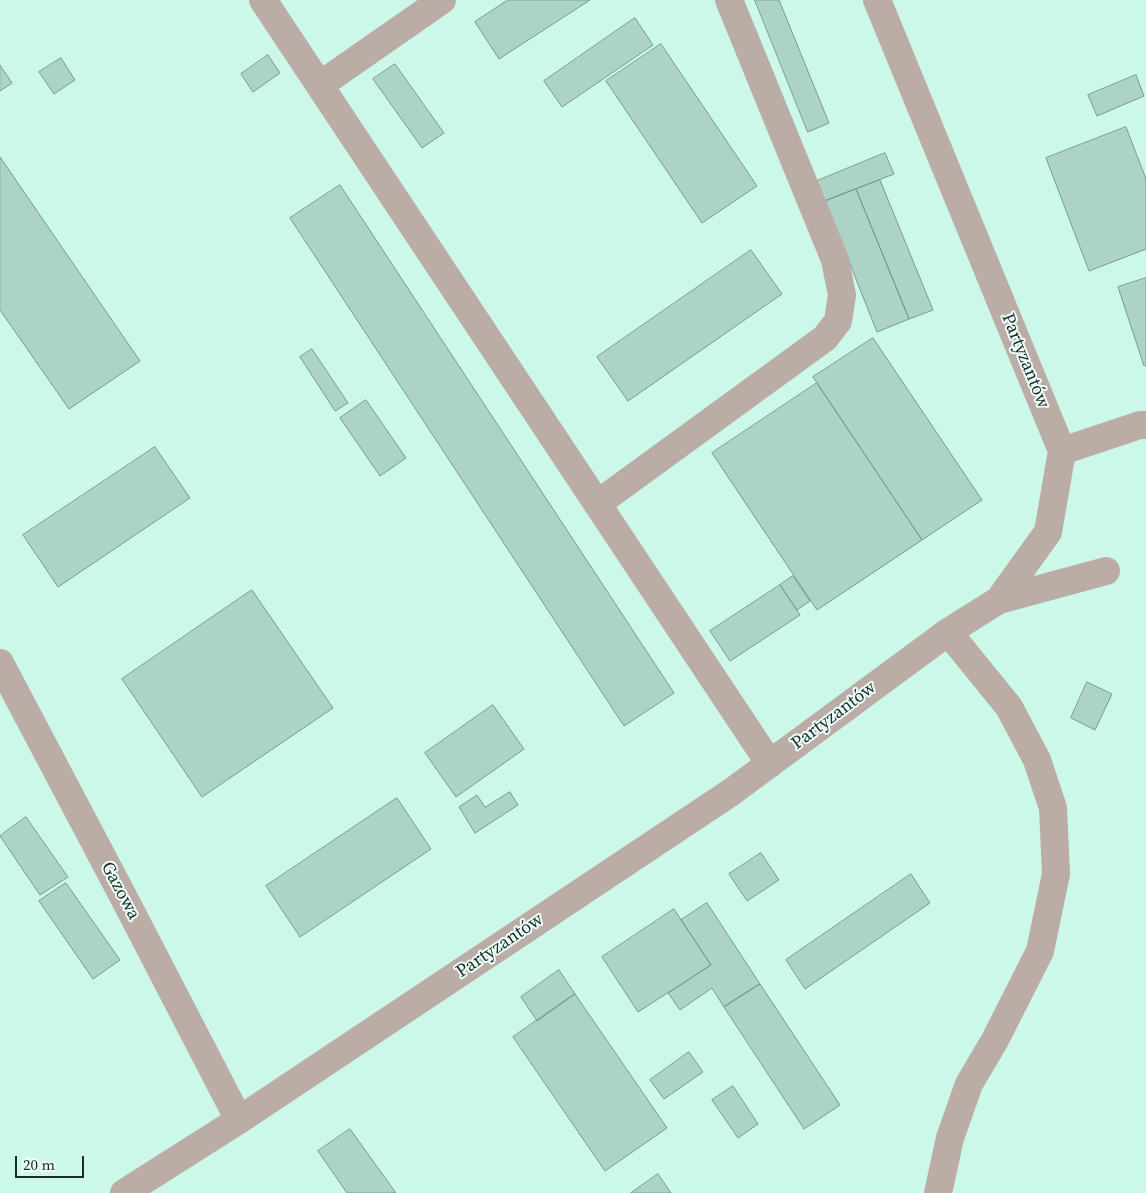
<!DOCTYPE html>
<html>
<head>
<meta charset="utf-8">
<style>
  body { margin:0 }
  #map { position:relative; width:1146px; height:1193px; overflow:hidden; background:#ccf8ea; font-family:"Source Serif 4",serif }
  canvas { display:block }
  .scale { position:absolute; left:15px; top:1156px; width:69px; height:22px; box-sizing:border-box; border:2px solid #1b2c27; border-top:0; padding-left:6px; font-size:15px; line-height:18px; white-space:nowrap; color:#1b2c27; -webkit-text-stroke:4px #edfef9; paint-order:stroke }
</style>
</head>
<body>
<div id="map">
<canvas width="1146" height="1193"></canvas>
<div class="scale">20 m</div>
</div>
<script>
const context = document.querySelector('canvas').getContext('2d');
context.lineJoin = 'round';
function fill(path, color) {
  context.fillStyle = color;
  context.fill(path, 'evenodd');
}
function strokePath(path, color, width, dash) {
  context.strokeStyle = color;
  context.lineWidth = width;
  context.lineCap = dash ? 'butt' : 'round';
  context.setLineDash(dash || []);
  context.stroke(path);
}
function drawText(font, color, halo, rows, align = 'center') {
  context.font = font + ' "Source Serif 4",serif';
  context.lineWidth = 4;
  context.setLineDash([]);
  context.textBaseline = 'middle';
  context.strokeStyle = halo;
  context.fillStyle = color;
  for (const [text, x, y, turn = 0] of rows) {
    context.save();
    context.translate(x, y);
    context.rotate((+turn || 0) * Math.PI / 180);
    context.textAlign = isNaN(turn) ? turn : align;
    if (halo) context.strokeText(text, 0, 0);
    context.fillText(text, 0, 0);
    context.restore();
  }
}
const building = new Path2D(`
  M508,0H590L499,59L475,22Z
  M755,0H779L829,123L808,132Z
  M635,18L653,45L562,107L544,81Z
  M661,44L757,186L702,223L606,81Z
  M268,55L280,73L253,92L241,74Z
  M61,58L75,80L54,94L39,72Z
  M395,64L444,133L422,148L373,79Z
  M0,65L12,83L0,91Z
  M1136,75L1144,96L1097,116L1088,95Z
  M1126,127L1146,179V249L1089,271L1046,158Z
  M885,153L894,174L825,201L817,181Z
  M0,157L140,361L69,409L0,310Z
  M880,180L933,310L909,319L856,189Z
  M340,185L674,693L624,726L290,218Z
  M856,189L909,319L877,332L825,201Z
  M751,250L782,294L628,401L597,357Z
  M1146,278V365L1144,366L1118,287Z
  M873,338L982,500L922,540L813,377Z
  M312,349L348,403L335,411L300,357Z
  M817,383L922,540L817,610L712,453Z
  M366,400L406,458L380,476L340,418Z
  M155,447L190,498L58,587L23,535Z
  M793,576L810,601L797,610L780,585Z
  M780,585L800,615L730,661L710,631Z
  M252,590L333,708L202,797L122,679Z
  M1087,682L1112,694L1095,730L1071,718Z
  M493,705L524,749L456,797L425,753Z
  M510,792L518,805L475,833L459,807L477,795L485,807Z
  M397,798L431,849L300,937L266,886Z
  M26,817L68,877L40,895L0,836Z
  M761,853L779,880L747,901L729,874Z
  M911,874L930,903L805,989L786,960Z
  M66,883L120,960L93,979L39,901Z
  M707,903L760,984L724,1007L712,988L680,1010L668,993L711,965L681,920Z
  M674,909L711,965L638,1012L602,957Z
  M559,970L575,994L537,1021L521,997Z
  M760,984L840,1105L804,1129L724,1007Z
  M575,994L667,1128L605,1171L513,1037Z
  M689,1052L703,1072L664,1099L650,1080Z
  M733,1086L758,1124L738,1138L712,1100Z
  M350,1129L396,1193H347L318,1151Z
  M658,1174L671,1193H631Z`);
const minor = new Path2D(`
  M263,0L770,764
  M320,85L442,0
  M1062,451L1140,425H1146
  M597,504L825,338L838,321L842,295L835,260L729,0
  M999,600L1106,571
  M0,663L124,898L239,1120
  M124,1193L239,1120L730,793L948,632L999,600L1048,532L1062,451L877,0
  M938,1193L950,1138L969,1084L995,1040L1040,951L1056,874L1053,808L1037,760L1009,707L948,632`);
const streetNames = [
  ["Partyzantów",1025,361,68],
  ["Partyzantów",834,716,-37],
  ["Gazowa",120,891,62],
  ["Partyzantów",500,946,-34]
];
fill(building, '#add2c6');
strokePath(building, '#749d91', 1);
strokePath(minor, '#bbada6', 28);
drawText('18px', '#1b2c27', '#edfef9', streetNames);
</script>
</body>
</html>
